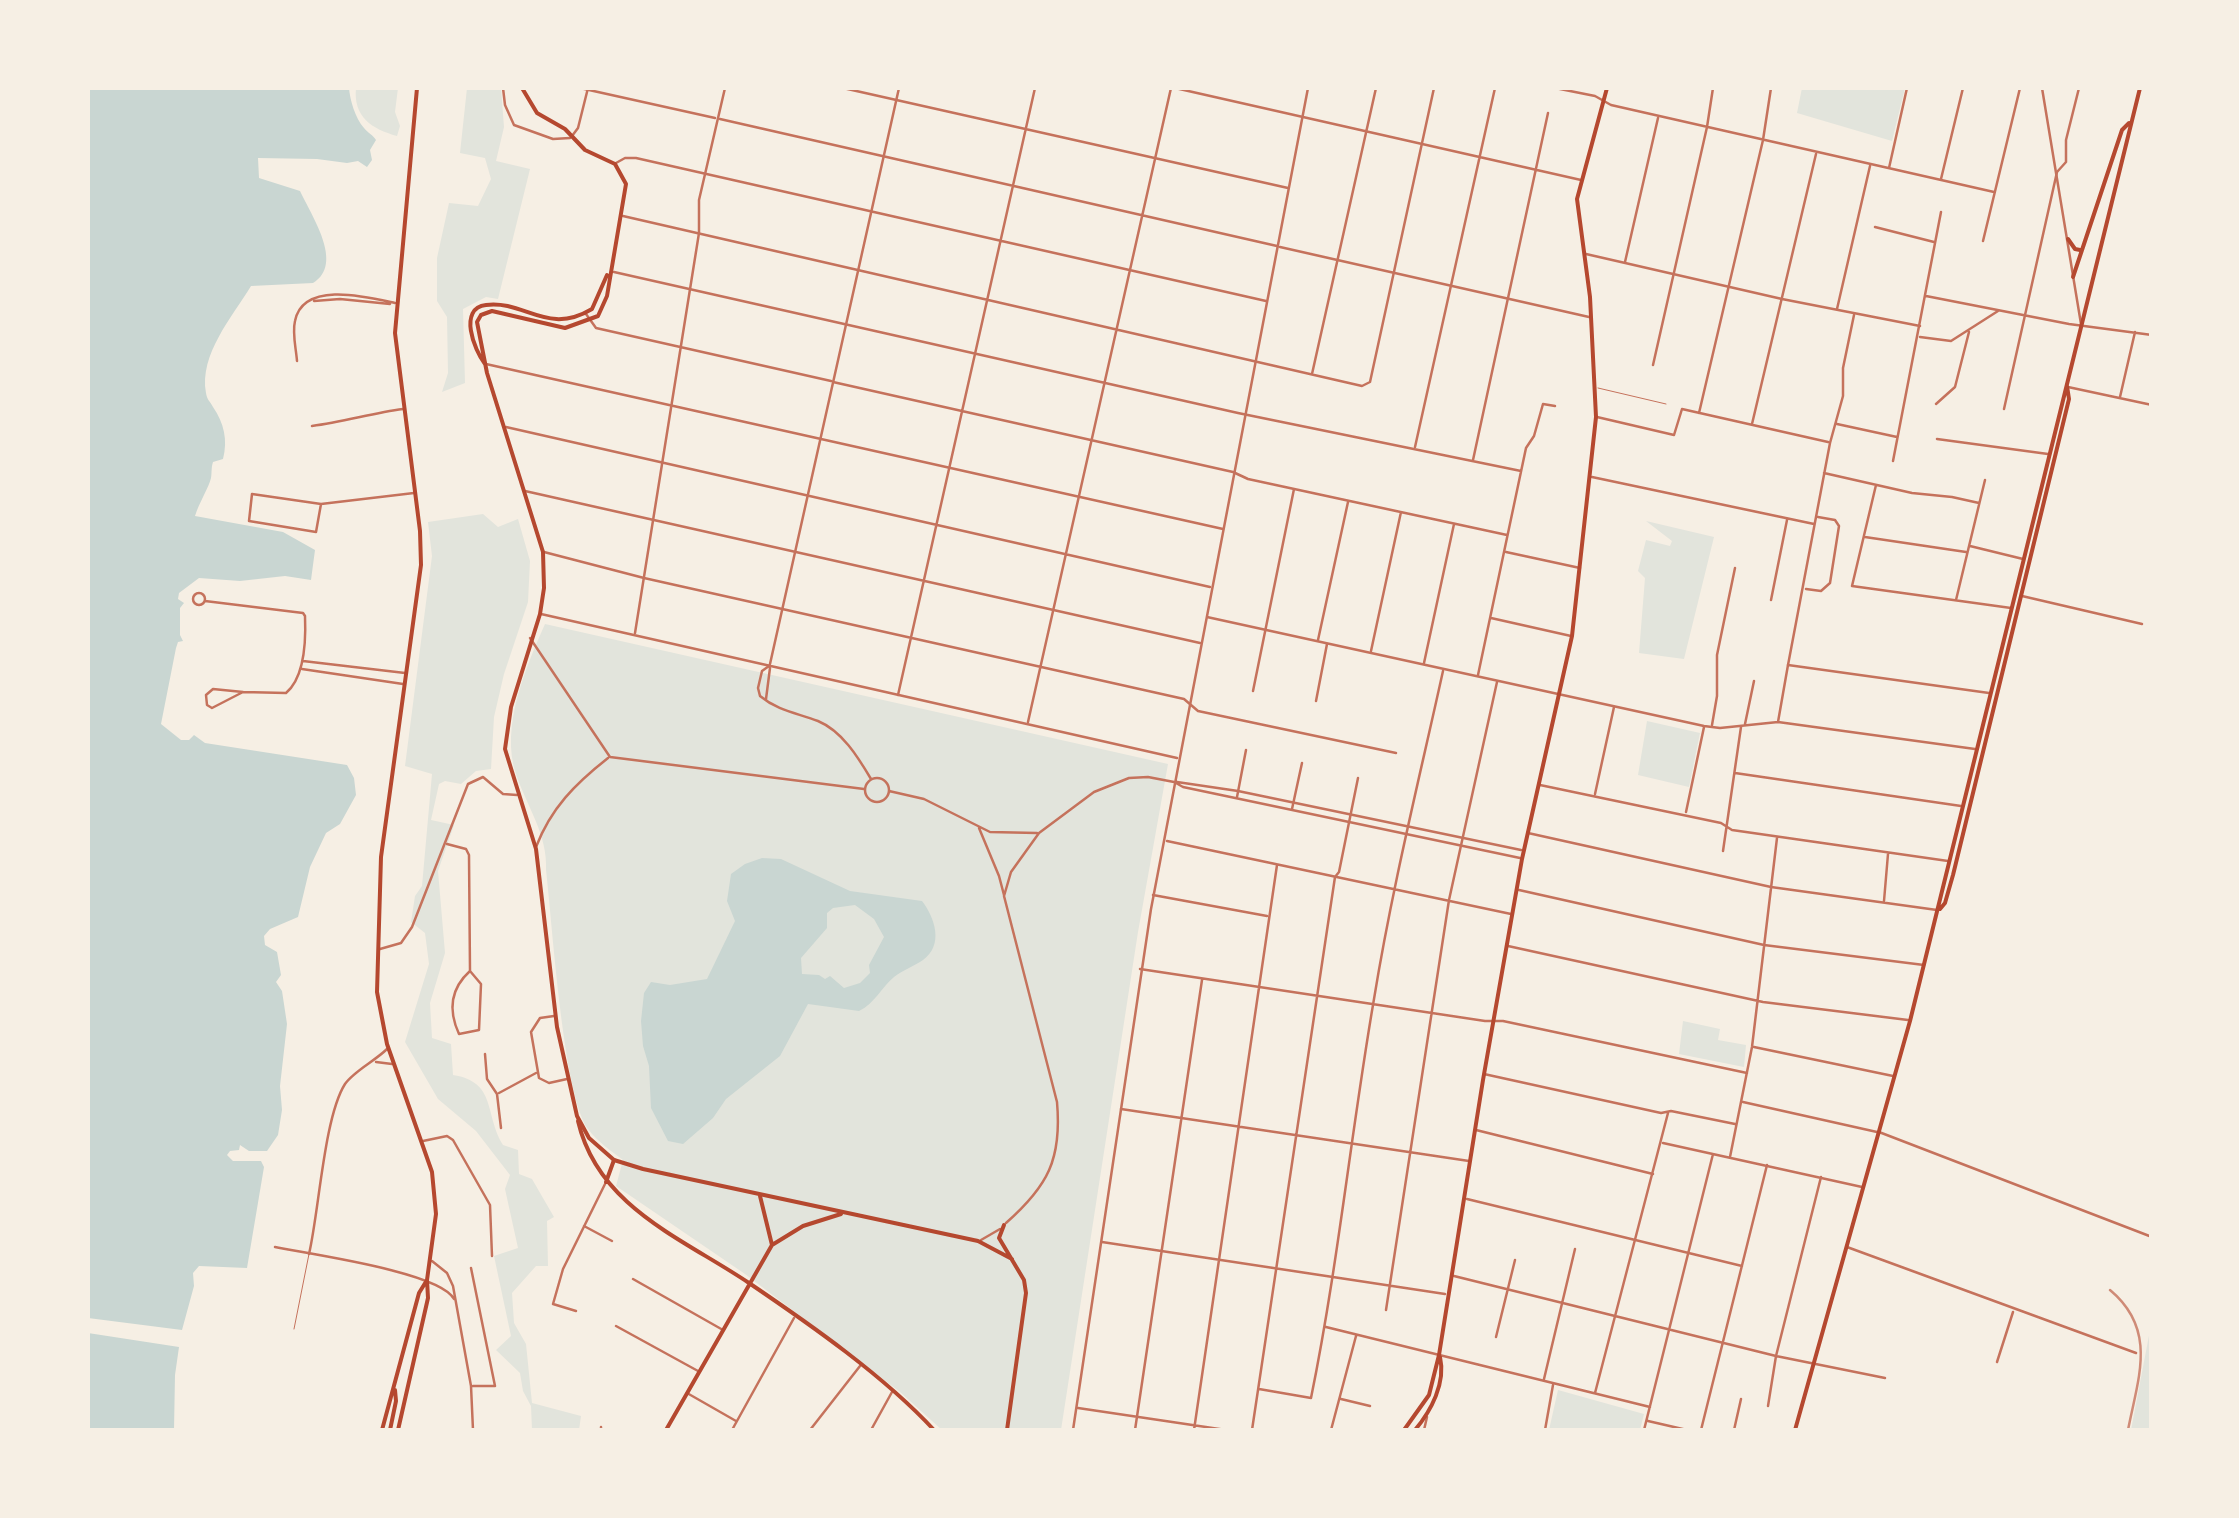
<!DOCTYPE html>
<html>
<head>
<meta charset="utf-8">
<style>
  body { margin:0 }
  #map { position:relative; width:2239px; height:1518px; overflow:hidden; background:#f6efe4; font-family:Arial,sans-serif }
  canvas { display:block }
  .frame { position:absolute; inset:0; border:90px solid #f6efe4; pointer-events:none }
</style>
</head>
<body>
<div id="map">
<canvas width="2239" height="1518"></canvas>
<div class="frame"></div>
</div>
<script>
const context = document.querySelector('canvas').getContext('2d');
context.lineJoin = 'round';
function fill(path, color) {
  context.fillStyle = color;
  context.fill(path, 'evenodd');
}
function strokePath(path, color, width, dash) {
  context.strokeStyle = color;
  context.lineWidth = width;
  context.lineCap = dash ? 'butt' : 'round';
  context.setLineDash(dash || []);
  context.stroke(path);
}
const green = new Path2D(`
  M356,88H398L395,112L400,126L397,136C372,129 353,117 356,88Z
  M467,88H501L504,127L496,161L530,169L498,299L486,297L463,309L465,383L442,392L448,373L447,317L437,301V258L449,203L478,206L491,179L485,158L460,153Z
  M1802,88H1905L1892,141L1797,113Z
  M483,514L498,527L518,519L530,561L528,602L504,674L494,717L491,769L476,771L461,784L445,781L439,784L431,820L454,825L438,871L445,953L430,1003L432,1038L451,1044L453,1075C497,1082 484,1114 503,1145L518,1150L519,1174L532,1179L554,1217L547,1221L548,1266H536L512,1293L514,1323L526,1344L532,1403L581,1416L579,1430H532L531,1406L523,1391L520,1373L496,1350L511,1336L494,1256L518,1248L505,1189L510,1175L476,1131L438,1099L405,1042L429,964L425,933L411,922L415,896L422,886L432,774L405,766L432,556L428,522Z
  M1646,521L1714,537L1684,659L1639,653L1645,578L1638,571L1646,540L1670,546L1672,541Z
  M545,624L1168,764L1138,932L1061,1430H942L900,1392L745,1274L616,1186L623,1160C611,1151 597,1141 588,1129C563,1095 552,920 546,870C548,835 527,807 516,774C500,727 526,667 545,624Z
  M1647,721L1700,733L1689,787L1638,775Z
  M1683,1021L1720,1029L1718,1040L1746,1045L1744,1067L1679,1054Z
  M2151,1325V1430H2131Z
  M1558,1390L1644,1414L1640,1430H1549Z`);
const water = new Path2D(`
  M88,88H349C350,100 355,118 364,128C368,133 373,135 376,140L370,150L372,160L367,167L358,161L347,163L317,159L258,158L259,178L300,191C311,215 345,264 313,283L251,286C232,317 199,355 206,393C207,400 210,401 213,407C224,423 228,440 223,459L213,462C211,468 212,473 211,478C209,487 199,503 195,516L283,532L315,550L311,580L285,576L240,581L199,578L179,593L178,599L184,603L180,608V635L183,641L178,642L176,648L161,724L181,740H189L194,735L205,743L347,765L354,778L356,795L340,824L326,833L310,867L298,917L270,929L264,936L265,945L277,952L281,975L276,982L282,991L287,1024L280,1086L282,1110L278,1135L267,1151H249L240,1145L239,1150L230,1151L227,1155L233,1161H261L264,1167L247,1268L199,1266L193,1273L194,1286L182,1330L88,1318Z
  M762,858L781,859L850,891L922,901C935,918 944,945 923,960C914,966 903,970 894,977C882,987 874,1004 859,1011L808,1004L780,1056L726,1099L713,1118L683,1144L668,1141L651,1108L649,1066L643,1046L641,1021L644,993L651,982L670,985L707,979L735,921L727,901L731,874L745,864ZM855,905L874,919L884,937L869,965L870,973L860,983L844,988L830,976L825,979L819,975L802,974L801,958L827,928V913L833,908Z
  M88,1333L179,1347L175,1375L174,1430H88Z`);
const service = new Path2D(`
  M1598,388L1666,404
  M294,1329L309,1254`);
const minor = new Path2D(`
  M843,88L1288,188
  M1175,88L1581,180
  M1555,88L1595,96L1611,105L1994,192
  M720,119L1277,246
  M572,136L578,128L588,88
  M616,163L625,158H636L1266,301
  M1889,168L1907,88
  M1941,179L1963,88
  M623,216L1362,386L1370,382L1434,88
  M1875,227L1934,242
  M1983,241L2020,88
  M1625,262L1658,118
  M614,272L1238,413L1521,471
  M1926,296L2069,324L2152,335
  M314,301L340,299L390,304
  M1837,309L1870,166
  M1920,337L1951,341L1998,311
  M297,361C296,348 292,333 295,321C303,280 368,297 395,303
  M486,364L1223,529
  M1653,365L1707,127L1713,88
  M1312,374L1376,88
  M833,382L1233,472L1248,479L1507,535
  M2068,387L2152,405
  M2120,397L2135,332
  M1936,404L1955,387L1969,332
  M2004,409L2057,172L2066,162V140L2079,88
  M1699,413L1763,140L1771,88
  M1597,417L1674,435L1682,409L1828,442
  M1752,424L1816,154
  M1837,424L1897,437
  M312,426C344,422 372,413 403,409
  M506,427L1210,587
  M1937,439L2048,454
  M1415,447L1495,88
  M1473,460L1548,113
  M1893,461L1941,212
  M1824,473L1912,493L1952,497L1979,503
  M1592,477L1814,524
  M1876,485L1852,586L2011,608
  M525,491L1200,643
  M321,504L316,532L249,521L252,494L321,504L414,493
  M1865,537L1966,552
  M1970,546L2023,559
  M544,552L644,578L1184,699L1198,711L1396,753
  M1506,552L1580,568
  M1806,589L1821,591L1830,583L1839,526L1835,520L1818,517
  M193 599a6 6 0 1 1 12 0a6 6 0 1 1-12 0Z
  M2022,596L2142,624
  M1771,600L1787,520
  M1956,600L1985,480
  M205,601L303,613L305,616C306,640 305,677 286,693L243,692
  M1491,618L1571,636
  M530,638L610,757L864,789
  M1318,640L1348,502
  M1371,651L1401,512
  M303,661L405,673
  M1424,663L1454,524
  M1788,665L1830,443L1843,396V368L1854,315
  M769,666L762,671L758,688L760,696C778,711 797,713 818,721C842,731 858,757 871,779
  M302,669L403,684
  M1478,675L1526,448L1534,436L1543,404L1555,406
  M213,689L243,692L212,708L207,705L206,695Z
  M1253,691L1294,489
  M898,695L1035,88
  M766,699L770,668
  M1316,701L1327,644
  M1028,722L1171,88
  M1745,724L1754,681
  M1712,725L1717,696V655L1735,568
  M1735,773L1961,806
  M865 790a12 12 0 1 1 24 0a12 12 0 1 1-24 0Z
  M1540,785L1721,823L1732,830L1948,861
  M889,791L924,799L990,832L1037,833
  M1595,794L1614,707
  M1237,797L1246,750
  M1292,809L1302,763
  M1686,812L1704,727
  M979,828L999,876L1004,895
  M1528,833L1771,887L1937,910
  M1167,841L1511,914
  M447,844L466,849L469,855L470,971L481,984L479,1030L459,1034C448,1010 450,989 470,971
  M536,847C551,808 575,784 608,758
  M1723,851L1741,727
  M1519,890L1764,945L1924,965
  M1153,895L1267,916
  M1884,901L1888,854
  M1508,946L1763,1002L1908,1020
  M1140,969L1485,1021H1503L1747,1073
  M554,1016L540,1018L531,1032L539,1078L549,1083L567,1079
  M1754,1047L1893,1076
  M485,1054L487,1079L497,1094L501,1128
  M376,1062L392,1064
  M1484,1074L1661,1113L1671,1111L1735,1124
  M499,1093L536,1073
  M1743,1102L1877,1132
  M1121,1109L1469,1161
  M1476,1130L1653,1174
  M423,1141L447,1136L453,1140L490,1205L492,1256
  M1663,1143L1862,1187
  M1730,1157L1752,1047L1777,838
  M1467,1199L1742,1266
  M1006,1223C1048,1186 1062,1159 1057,1102L1004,896L1011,872L1039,833L1094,792L1129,778L1148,777L1174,782
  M584,1226L612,1241
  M981,1240L1000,1229
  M1102,1242L1445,1294
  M275,1247C309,1254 440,1272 454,1299
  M1847,1247L2136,1353
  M309,1254C319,1212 324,1117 345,1084C354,1071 375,1061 387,1049
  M432,1261L447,1273L453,1286L471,1386L473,1430
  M471,1268L495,1386H473
  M1454,1276L1776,1356L1885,1378
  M633,1279L723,1330
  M1386,1310L1449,900L1497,682
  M576,1311L553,1304L563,1269L606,1182
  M616,1326L698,1371
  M1326,1327L1650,1407
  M1496,1337L1515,1260
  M1997,1362L2013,1312
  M1544,1379L1575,1249
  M1259,1389L1311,1398C1338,1266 1351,1132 1374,999C1392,888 1419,780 1443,671
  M687,1393L736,1421
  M1595,1393L1668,1113
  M1341,1399L1370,1406
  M1768,1406L1776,1356L1821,1177
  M1078,1408L1226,1430
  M1648,1421L1687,1430
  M601,1430V1427
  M732,1430L794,1318
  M810,1430L860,1366
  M871,1430L892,1392
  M1135,1430L1202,980
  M1194,1430L1277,865
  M1252,1430L1335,877L1339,872L1358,778
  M1331,1430L1356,1336
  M1545,1430L1553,1385
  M1644,1430L1713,1154
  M1701,1430L1767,1165
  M1734,1430L1741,1399`);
const tertiary = new Path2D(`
  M503,88L505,105L514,125L553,139L570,138
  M580,88L715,118
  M2042,88L2081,324
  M1280,247L1589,317
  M1586,254L1782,299L1920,326
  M586,314L596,328L831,381
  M541,614L1177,758
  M1207,617L1704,726L1720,728L1778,722L1975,749
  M635,633L699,233V200L725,88
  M770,664L899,88
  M1778,722L1788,665L1989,693
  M1177,782L1238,791L1521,850
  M1176,783L1183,787L1520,858
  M380,949L401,943L412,927L468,784L483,777L503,794L517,795
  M1879,1132L2152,1237
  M1073,1430L1151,909L1308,88
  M1424,1430L1427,1417`);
const secondary = new Path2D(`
  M578,1121C598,1207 682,1238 749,1283C811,1325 884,1376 934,1430
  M606,1182L614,1160
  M760,1196L772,1245
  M666,1430L772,1245L803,1226L841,1214`);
const primary = new Path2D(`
  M522,88L537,113L565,129L585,150L615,164L626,184L607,296L598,316L565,328L492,311L481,315L477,322L487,373L543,552L544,588L540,614L511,707L505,749L536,849L557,1027L577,1116L589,1138L614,1160L643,1169L978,1241L1012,1259
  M2068,239L2075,249L2080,250
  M2073,277L2122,130L2129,123
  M485,364C474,350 458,308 486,305C525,300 547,336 592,309L607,275
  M1940,909L1945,903L1953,875L2069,399L2067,386
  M1004,1225L999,1238L1024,1280L1026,1293L1007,1430
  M382,1430L419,1293L427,1280
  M390,1430L396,1401L395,1390
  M398,1430L428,1298L427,1280L436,1214L432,1172L387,1044L377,992L381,857L421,565L420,531L395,333L417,88
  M1404,1430L1429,1395L1439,1355L1483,1080L1522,859L1572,636L1596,417L1590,297L1577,199L1607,88
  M1415,1430C1431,1411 1446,1383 1440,1357
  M1795,1430L1910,1021L2140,88`);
const rail = new Path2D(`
  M2110,1290C2158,1330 2138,1378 2128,1430`);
fill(green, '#e2e4dc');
fill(water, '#c9d6d2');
strokePath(service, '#c5725c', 1);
strokePath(minor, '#c5725c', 2.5);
strokePath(tertiary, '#c5725c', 2.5);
strokePath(secondary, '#b5482f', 4);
strokePath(primary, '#b5482f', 4);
strokePath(rail, '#cf8b77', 2.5);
</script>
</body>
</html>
